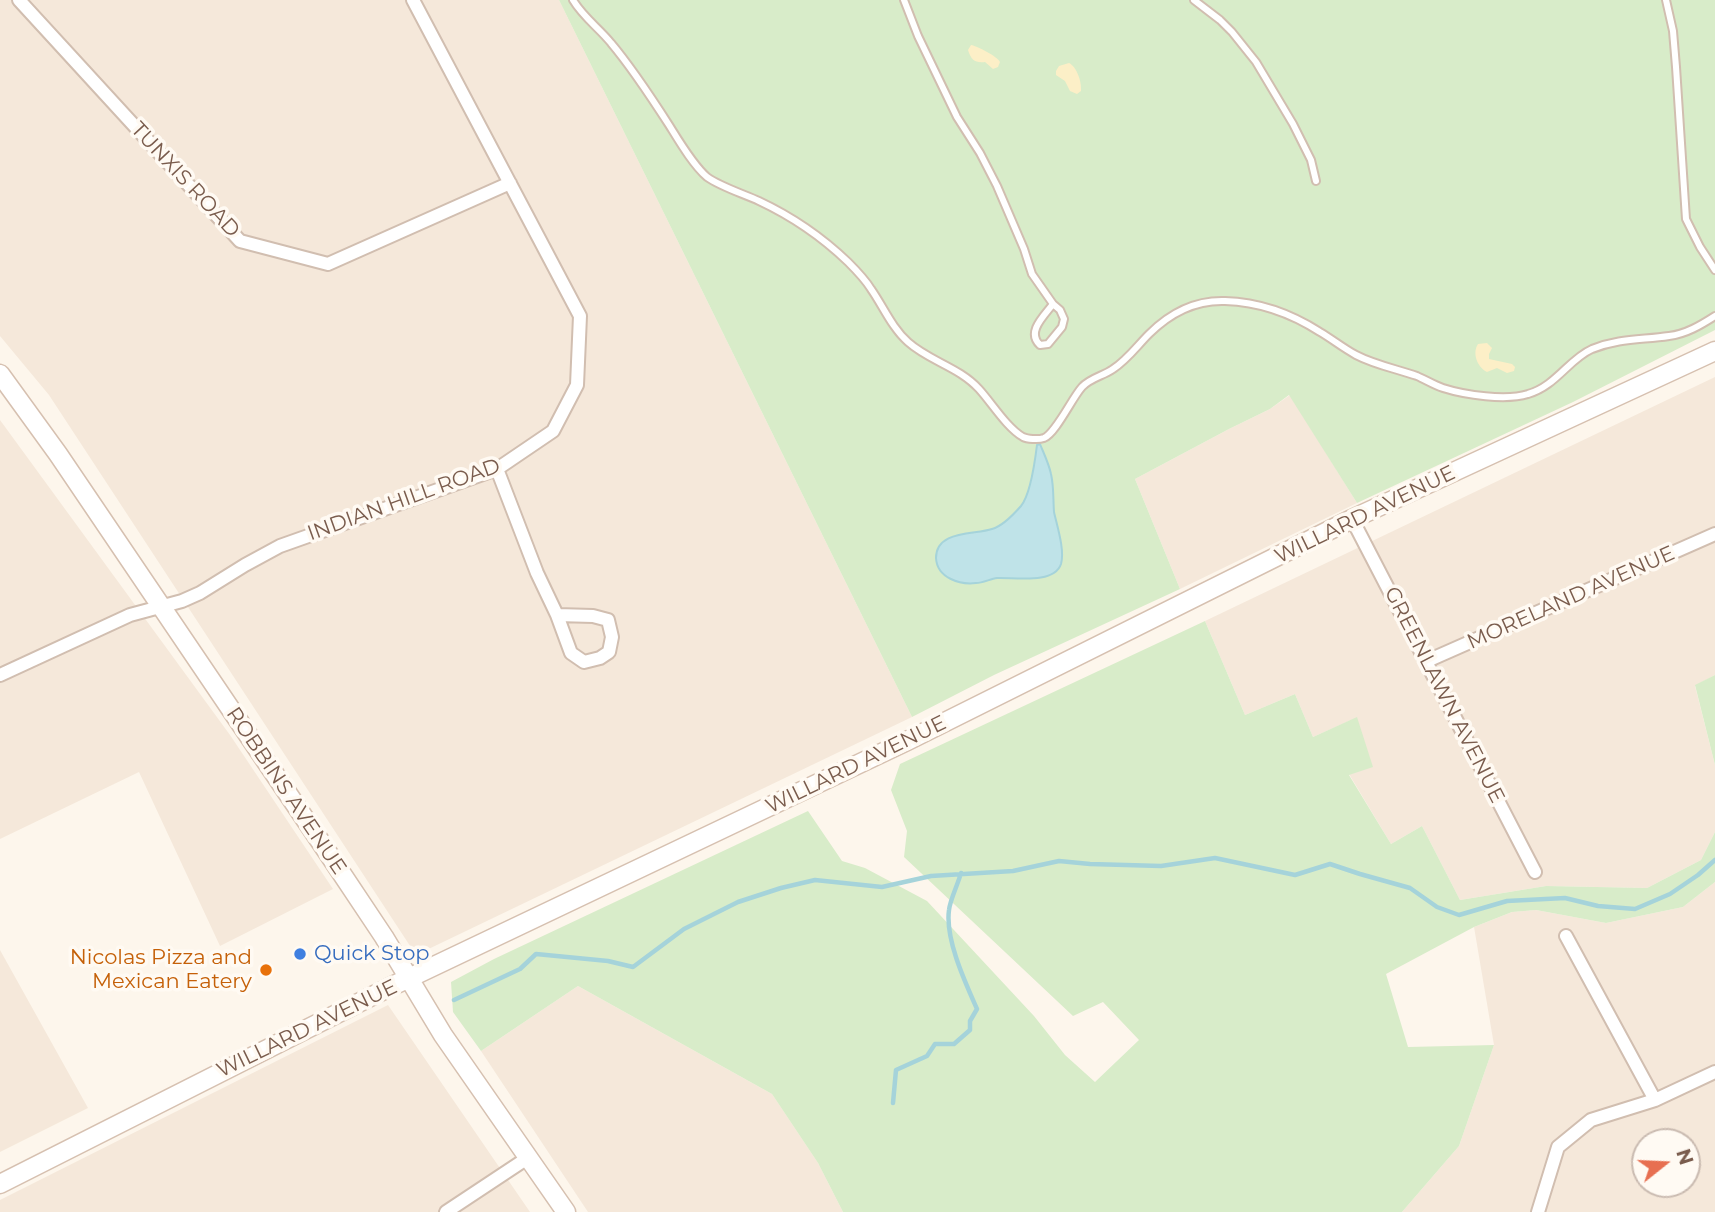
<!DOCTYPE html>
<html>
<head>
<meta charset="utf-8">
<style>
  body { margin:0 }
  #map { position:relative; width:1715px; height:1212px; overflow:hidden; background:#fdf6ec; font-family:Montserrat,sans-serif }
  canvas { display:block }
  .north { position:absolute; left:1631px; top:1128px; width:70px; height:70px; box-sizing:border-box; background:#fffaf3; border:2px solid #cabbb1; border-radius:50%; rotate:72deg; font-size:19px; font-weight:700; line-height:28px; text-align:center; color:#7a5c4d }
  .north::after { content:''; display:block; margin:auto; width:24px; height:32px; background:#e76f51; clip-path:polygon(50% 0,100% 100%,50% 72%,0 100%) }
</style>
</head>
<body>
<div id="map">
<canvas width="1715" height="1212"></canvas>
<div class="north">N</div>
</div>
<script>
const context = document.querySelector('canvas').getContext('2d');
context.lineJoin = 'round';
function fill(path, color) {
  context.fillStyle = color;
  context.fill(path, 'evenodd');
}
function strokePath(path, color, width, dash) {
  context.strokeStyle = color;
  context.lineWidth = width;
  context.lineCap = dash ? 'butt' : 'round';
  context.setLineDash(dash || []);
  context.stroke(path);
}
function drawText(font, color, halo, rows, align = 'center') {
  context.font = font + ' Montserrat,sans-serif';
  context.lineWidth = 7;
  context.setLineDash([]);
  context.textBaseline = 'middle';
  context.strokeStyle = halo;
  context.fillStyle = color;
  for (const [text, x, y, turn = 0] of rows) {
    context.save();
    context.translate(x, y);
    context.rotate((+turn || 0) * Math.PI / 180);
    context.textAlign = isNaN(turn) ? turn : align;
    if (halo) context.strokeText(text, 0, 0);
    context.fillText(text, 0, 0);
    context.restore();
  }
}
const residential = new Path2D(`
  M0,0H559L912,717L416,955L49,395L0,336Z
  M1715,377V675L1695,686L1715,765V832L1701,860L1647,888L1546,886L1460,900L1422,826L1391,844L1349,774L1372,766L1356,718L1313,737L1295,694L1245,715L1205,621Z
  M1290,395L1357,503L1180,589L1135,479L1229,429L1270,409Z
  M0,420L230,735L333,889L220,946L139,772L0,839Z
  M1715,882V1212H1402L1459,1146L1494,1045L1474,927L1512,912L1536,910L1606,923L1683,907ZM1645,1142H1687V1184H1645Z
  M0,950L88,1108L0,1152Z
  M578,986L772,1094L818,1163L843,1212H588L481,1051Z
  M388,1005L530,1212H0V1200Z`);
const green = new Path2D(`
  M559,0H1715V330L1573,402L1357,503L1289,395L1270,409L1229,429L1135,479L1180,589L994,675L912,717Z
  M1205,621L1245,715L1295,694L1313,737L1357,717L1373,767L1349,775L1391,844L1422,826L1460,900L1546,886L1647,888L1701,860L1715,832V882L1683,907L1606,923L1536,910L1512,912L1474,927L1386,974L1408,1047L1494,1045L1459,1146L1402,1212H843L818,1163L772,1094L578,986L481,1051L453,1012L451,982L494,959L808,811L842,861L865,868L927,901L1034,1016L1065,1055L1095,1082L1139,1040L1103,1002L1073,1016L904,857L907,831L891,790L900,764Z
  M1715,675V765L1695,685Z`);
const sand = new Path2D(`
  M971,45C977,46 997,56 1000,62L998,67L993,69L985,62C975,63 971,60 968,50Z
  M1069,63C1077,67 1082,82 1081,91L1077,94L1070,91L1065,81L1056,75V71L1059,66Z
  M1487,343L1492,348L1489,354V359L1512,364L1515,367L1514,371L1507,373L1497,368L1487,372C1477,367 1472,353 1478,344Z`);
const water = new Path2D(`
  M1040,444C1044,454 1049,464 1051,474C1054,487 1053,499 1054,512C1057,526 1065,550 1061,564C1054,585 1013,577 997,578C990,579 983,583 976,583C960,585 937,578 936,558C936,530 974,535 992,529C1003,526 1014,514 1021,506C1031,494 1035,461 1037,445Z`);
const stream = new Path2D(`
  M454,1000L520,969L536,954L608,961L633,967L684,929L738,902L781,888L815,880L882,887L931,876L1013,871L1059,861L1090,864L1161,866L1215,858L1295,875L1330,864L1360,874L1410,888L1437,907L1459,915L1507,901L1565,898L1598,906L1635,909L1670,894L1698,875L1715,860
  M893,1103L896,1070L927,1056L935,1044H954L970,1030V1021L977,1009C965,982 945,939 949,910C950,900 958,884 961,873`);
const service = new Path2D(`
  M573,0C583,17 599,28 611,43C632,68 651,97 669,125C679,141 693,165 707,177C721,187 744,194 759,201C791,216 822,237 848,262C856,270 865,279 871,289C883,306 892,328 908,342C929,361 959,367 979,389C991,402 1007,428 1023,437C1027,439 1038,440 1044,438C1056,433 1072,398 1082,387C1090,378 1103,376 1113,369C1127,360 1137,346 1149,334C1170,313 1195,300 1225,301C1259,302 1292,314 1320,332C1332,339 1343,348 1356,355C1375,365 1397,369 1417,376C1426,380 1434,385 1443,388C1465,395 1506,401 1528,394C1556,386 1569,359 1592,349C1619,338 1642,340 1669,336C1686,334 1701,325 1715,316
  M904,0L918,36L957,117L980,153L997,186L1024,249L1032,274L1053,304L1060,310L1064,319L1062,327L1048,344L1040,345C1026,332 1044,316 1053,304
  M1194,0L1220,20L1232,32L1256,62L1293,124L1311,160L1316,181
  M1666,0L1673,31L1676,67L1686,219L1700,247L1715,270`);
const minor = new Path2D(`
  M19,0L240,241L328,264L510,183
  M497,469L537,573L557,615L571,653L584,662L600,658L609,652L612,637L608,620L593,616L557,615
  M1352,519L1535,872
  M1427,661L1715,534
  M0,675L130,615L182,601L200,593L245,565L280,546L497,469L553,431L577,385L580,316L413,0
  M1566,936L1655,1100
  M446,1212L529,1157
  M1538,1212L1558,1147L1591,1120L1655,1100L1715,1072`);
const secondary = new Path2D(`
  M0,374L58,454L326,850L384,937L443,1035L566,1212
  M0,1184L388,988L909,740L1352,519L1715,351`);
const markers = [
  [300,954,7,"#3f7fe0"],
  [266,970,7,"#e8710a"]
];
const streetNames = [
  ["TUNXIS ROAD",185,180,47],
  ["INDIAN HILL ROAD",404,500,-20],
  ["WILLARD AVENUE",1365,515,-26],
  ["MORELAND AVENUE",1571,598,-24],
  ["GREENLAWN AVENUE",1444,695,63],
  ["WILLARD AVENUE",856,765,-26],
  ["ROBBINS AVENUE",286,791,56],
  ["WILLARD AVENUE",307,1029,-26]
];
const shopNames = [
  ["Quick Stop",314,954]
];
const foodNames = [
  ["Nicolas Pizza and",252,958],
  ["Mexican Eatery",252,982]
];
fill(residential, '#f5e8da');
fill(green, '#d8ecc9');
fill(sand, '#fcefc7');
fill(water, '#bfe3e8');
strokePath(water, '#a5d3da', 2);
strokePath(stream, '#a5d3da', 4.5);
strokePath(service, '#d1beb0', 10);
strokePath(minor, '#d1beb0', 16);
strokePath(secondary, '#d6c0b0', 21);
strokePath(service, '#fff', 6);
strokePath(minor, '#fff', 12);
strokePath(secondary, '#fff', 18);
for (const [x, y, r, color] of markers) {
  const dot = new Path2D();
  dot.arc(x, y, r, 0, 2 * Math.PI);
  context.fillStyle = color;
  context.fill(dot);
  strokePath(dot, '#fffaf3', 2.5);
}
drawText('21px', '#7a5c4d', '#fffaf3', streetNames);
drawText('21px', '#366cbe', '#fffaf3', shopNames, 'left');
drawText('21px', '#c56008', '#fffaf3', foodNames, 'right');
</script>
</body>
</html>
